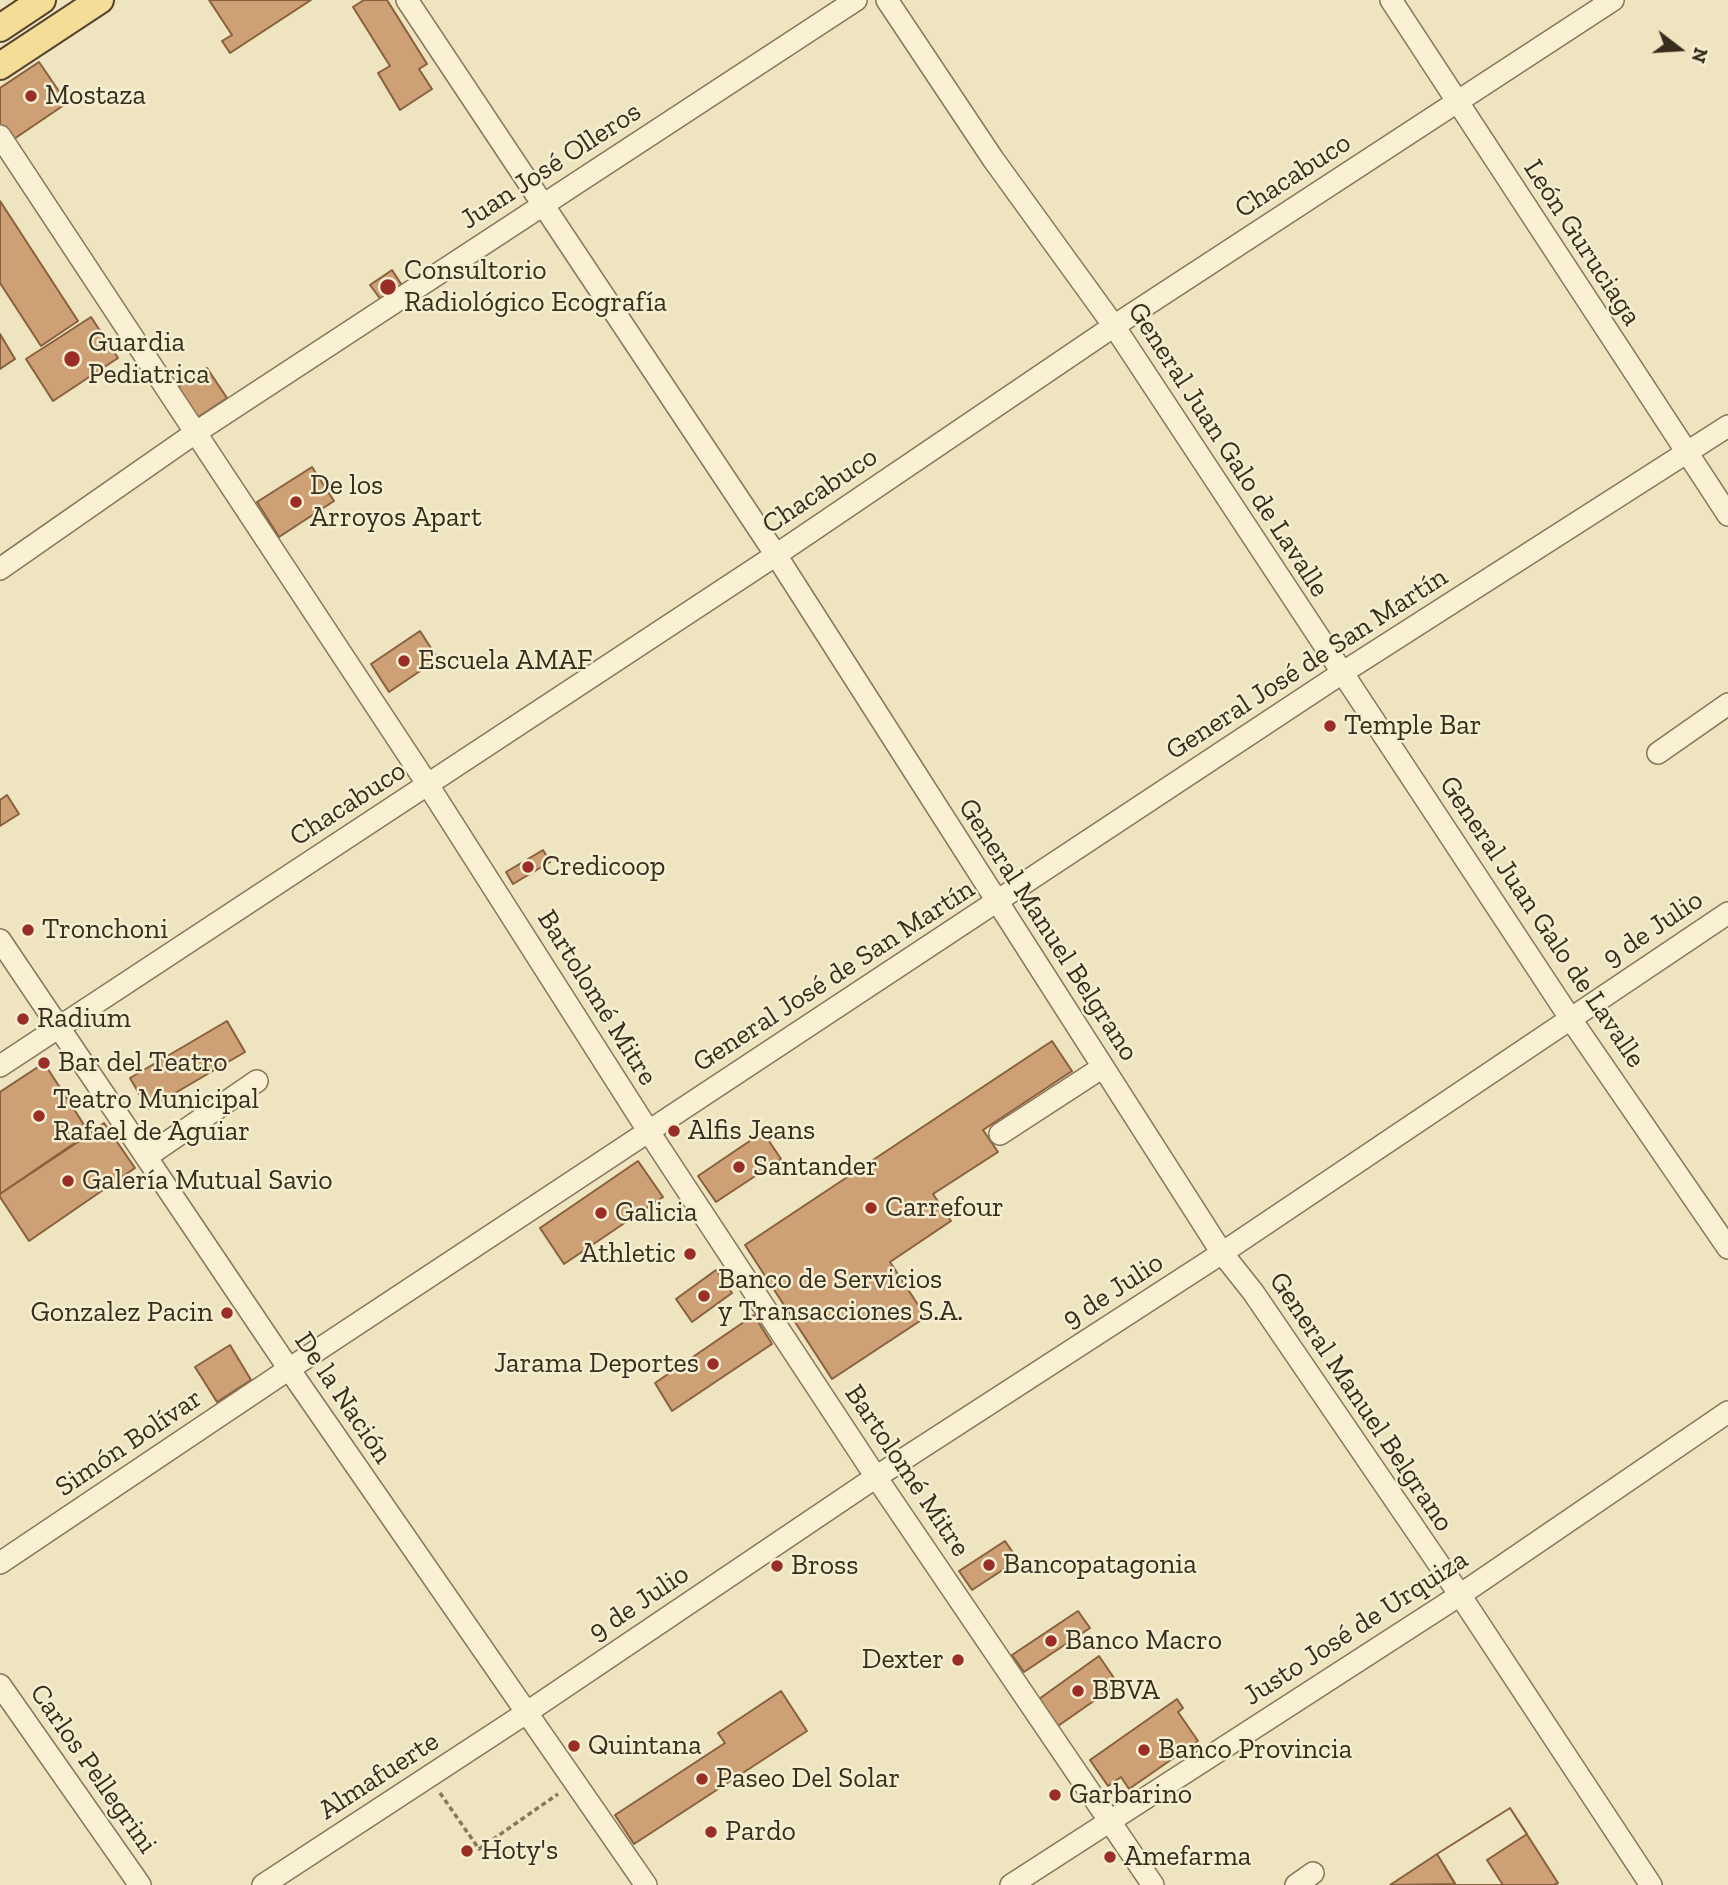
<!DOCTYPE html>
<html>
<head>
<meta charset="utf-8">
<style>
  body { margin:0 }
  #map { position:relative; width:1728px; height:1885px; overflow:hidden; background:#efe4c0; font-family:"Zilla Slab",serif }
  canvas { display:block }
  .north { position:absolute; left:1644px; top:14px; width:70px; height:70px; -webkit-text-stroke:5px #f6eed0; paint-order:stroke; rotate:107deg; font-size:19px; font-weight:700; line-height:28px; text-align:center; color:#382c1d }
  .north::after { content:''; display:block; margin:auto; width:24px; height:32px; background:#382c1d; clip-path:polygon(50% 0,100% 100%,50% 72%,0 100%) }
</style>
</head>
<body>
<div id="map">
<canvas width="1728" height="1885"></canvas>
<div class="north">N</div>
</div>
<script>
const context = document.querySelector('canvas').getContext('2d');
context.lineJoin = 'round';
function fill(path, color) {
  context.fillStyle = color;
  context.fill(path, 'evenodd');
}
function strokePath(path, color, width, dash) {
  context.strokeStyle = color;
  context.lineWidth = width;
  context.lineCap = dash ? 'butt' : 'round';
  context.setLineDash(dash || []);
  context.stroke(path);
}
function drawText(font, color, halo, rows, align = 'center') {
  context.font = font + ' "Zilla Slab",serif';
  context.lineWidth = 5;
  context.setLineDash([]);
  context.textBaseline = 'middle';
  context.strokeStyle = halo;
  context.fillStyle = color;
  for (const [text, x, y, turn = 0] of rows) {
    context.save();
    context.translate(x, y);
    context.rotate((+turn || 0) * Math.PI / 180);
    context.textAlign = isNaN(turn) ? turn : align;
    if (halo) context.strokeText(text, 0, 0);
    context.fillText(text, 0, 0);
    context.restore();
  }
}
const building = new Path2D(`
  M209,0H311L230,53L222,41L232,35Z
  M364,0H387L427,64L419,69L432,89L400,110L378,73L390,66L353,7Z
  M39,62L67,103L11,141L0,125V88Z
  M0,201L78,321L41,346L0,283Z
  M392,270L405,290L384,304L370,285Z
  M91,317L118,358L53,401L26,359Z
  M0,334L15,359L0,369Z
  M207,368L227,398L194,420L174,390Z
  M312,467L334,501L279,537L257,502Z
  M420,631L438,659L389,692L371,664Z
  M7,795L19,814L0,826V800Z
  M543,850L550,862L513,884L506,872Z
  M227,1021L245,1052L148,1109L130,1078Z
  M1052,1041L1072,1071L983,1130L998,1152L933,1194L951,1221L890,1262L926,1317L832,1379L745,1245Z
  M44,1063L90,1134L0,1194V1092Z
  M104,1123L135,1168L29,1241L0,1197V1194Z
  M763,1132L781,1159L716,1202L698,1176Z
  M638,1161L663,1197L564,1264L540,1228Z
  M716,1270L732,1293L692,1322L676,1299Z
  M754,1315L772,1344L672,1411L655,1383Z
  M230,1345L251,1380L217,1402L195,1367Z
  M1005,1541L1018,1560L972,1590L959,1571Z
  M1078,1611L1090,1628L1024,1672L1012,1655Z
  M1099,1656L1118,1684L1058,1726L1039,1699Z
  M781,1691L807,1731L634,1844L615,1815L725,1743L718,1733Z
  M1177,1699L1183,1708L1178,1712L1198,1741L1129,1789L1121,1777L1108,1786L1090,1760Z
  M1510,1808L1558,1883L1554,1885H1456L1437,1854Z
  M1510,1808L1527,1834L1487,1860L1503,1885H1456L1437,1854Z
  M1437,1854L1455,1884L1390,1885Z`);
const path = new Path2D(`
  M440,1793L479,1849L558,1794`);
const minor = new Path2D(`
  M407,0L776,555L1222,1253L1253,1292L1460,1595L1651,1885
  M887,0L993,159L1114,326L1570,1018L1728,1248
  M1391,0L1728,515
  M0,136L428,785L649,1132L876,1477L1153,1885
  M0,569L195,433L856,0
  M1658,753L1728,704
  M0,940L289,1369L646,1885
  M0,1066L776,555L1114,326L1613,0
  M1000,1134L1103,1067
  M146,1157L257,1081
  M0,1563L289,1369L1342,673L1728,426
  M0,1685L140,1885
  M263,1885L526,1713L876,1477L1222,1253L1728,913
  M1011,1885L1460,1595L1728,1412
  M1296,1885L1313,1873`);
const major = new Path2D(`
  M0,28L42,0
  M0,66L100,0`);
const markers = [
  [31,96,7,"#9a2d26"],
  [388,287,9,"#9a2d26"],
  [72,359,9,"#9a2d26"],
  [296,502,7,"#9a2d26"],
  [404,661,7,"#9a2d26"],
  [1330,726,7,"#9a2d26"],
  [528,867,7,"#9a2d26"],
  [28,930,7,"#9a2d26"],
  [23,1019,7,"#9a2d26"],
  [44,1063,7,"#9a2d26"],
  [39,1116,7,"#9a2d26"],
  [674,1131,7,"#9a2d26"],
  [739,1167,7,"#9a2d26"],
  [68,1181,7,"#9a2d26"],
  [871,1208,7,"#9a2d26"],
  [601,1213,7,"#9a2d26"],
  [690,1254,7,"#9a2d26"],
  [704,1296,7,"#9a2d26"],
  [227,1313,7,"#9a2d26"],
  [713,1364,7,"#9a2d26"],
  [989,1565,7,"#9a2d26"],
  [777,1566,7,"#9a2d26"],
  [1051,1641,7,"#9a2d26"],
  [958,1660,7,"#9a2d26"],
  [1078,1691,7,"#9a2d26"],
  [574,1746,7,"#9a2d26"],
  [1144,1750,7,"#9a2d26"],
  [702,1779,7,"#9a2d26"],
  [1055,1795,7,"#9a2d26"],
  [711,1832,7,"#9a2d26"],
  [467,1851,7,"#9a2d26"],
  [1110,1857,7,"#9a2d26"]
];
const poiNames = [
  ["Mostaza",45,96],
  ["Consultorio",404,271],
  ["Radiológico Ecografía",404,303],
  ["Guardia",88,343],
  ["Pediatrica",88,375],
  ["De los",310,486],
  ["Arroyos Apart",310,518],
  ["Escuela AMAF",418,661],
  ["Temple Bar",1344,726],
  ["Credicoop",542,867],
  ["Tronchoni",42,930],
  ["Radium",37,1019],
  ["Bar del Teatro",58,1063],
  ["Teatro Municipal",53,1100],
  ["Rafael de Aguiar",53,1132],
  ["Alfis Jeans",688,1131],
  ["Santander",753,1167],
  ["Galería Mutual Savio",82,1181],
  ["Carrefour",885,1208],
  ["Galicia",615,1213],
  ["Athletic",676,1254,"right"],
  ["Banco de Servicios",718,1280],
  ["y Transacciones S.A.",718,1312],
  ["Gonzalez Pacin",213,1313,"right"],
  ["Jarama Deportes",699,1364,"right"],
  ["Bancopatagonia",1003,1565],
  ["Bross",791,1566],
  ["Banco Macro",1065,1641],
  ["Dexter",944,1660,"right"],
  ["BBVA",1092,1691],
  ["Quintana",588,1746],
  ["Banco Provincia",1158,1750],
  ["Paseo Del Solar",716,1779],
  ["Garbarino",1069,1795],
  ["Pardo",725,1832],
  ["Hoty's",481,1851],
  ["Amefarma",1124,1857]
];
const streetNames = [
  ["Juan José Olleros",551,166,-33],
  ["Chacabuco",1293,176,-33],
  ["León Guruciaga",1582,243,57],
  ["General Juan Galo de Lavalle",1228,450,57],
  ["Chacabuco",820,491,-34],
  ["General José de San Martín",1307,664,-33],
  ["Chacabuco",348,804,-33],
  ["General Juan Galo de Lavalle",1542,922,56],
  ["9 de Julio",1653,929,-34],
  ["General Manuel Belgrano",1048,930,57],
  ["General José de San Martín",834,976,-33],
  ["Bartolomé Mitre",597,998,58],
  ["9 de Julio",1113,1291,-33],
  ["De la Nación",343,1398,56],
  ["General Manuel Belgrano",1361,1402,56],
  ["Simón Bolívar",129,1443,-34],
  ["Bartolomé Mitre",907,1471,56],
  ["9 de Julio",639,1603,-34],
  ["Justo José de Urquiza",1356,1628,-33],
  ["Carlos Pellegrini",93,1769,55],
  ["Almafuerte",379,1776,-33]
];
fill(building, '#cea075');
strokePath(building, '#89603d', 2);
strokePath(minor, '#897558', 24);
strokePath(major, '#56432c', 30);
strokePath(path, '#897558', 3.5, [5, 3.5]);
strokePath(minor, '#faf1d4', 21);
strokePath(major, '#f4dd97', 26);
for (const [x, y, r, color] of markers) {
  const dot = new Path2D();
  dot.arc(x, y, r, 0, 2 * Math.PI);
  context.fillStyle = color;
  context.fill(dot);
  strokePath(dot, '#f6eed0', 2.5);
}
drawText('28px', '#382c1d', '#f6eed0', poiNames, 'left');
drawText('28px', '#382c1d', '#f6eed0', streetNames);
</script>
</body>
</html>
